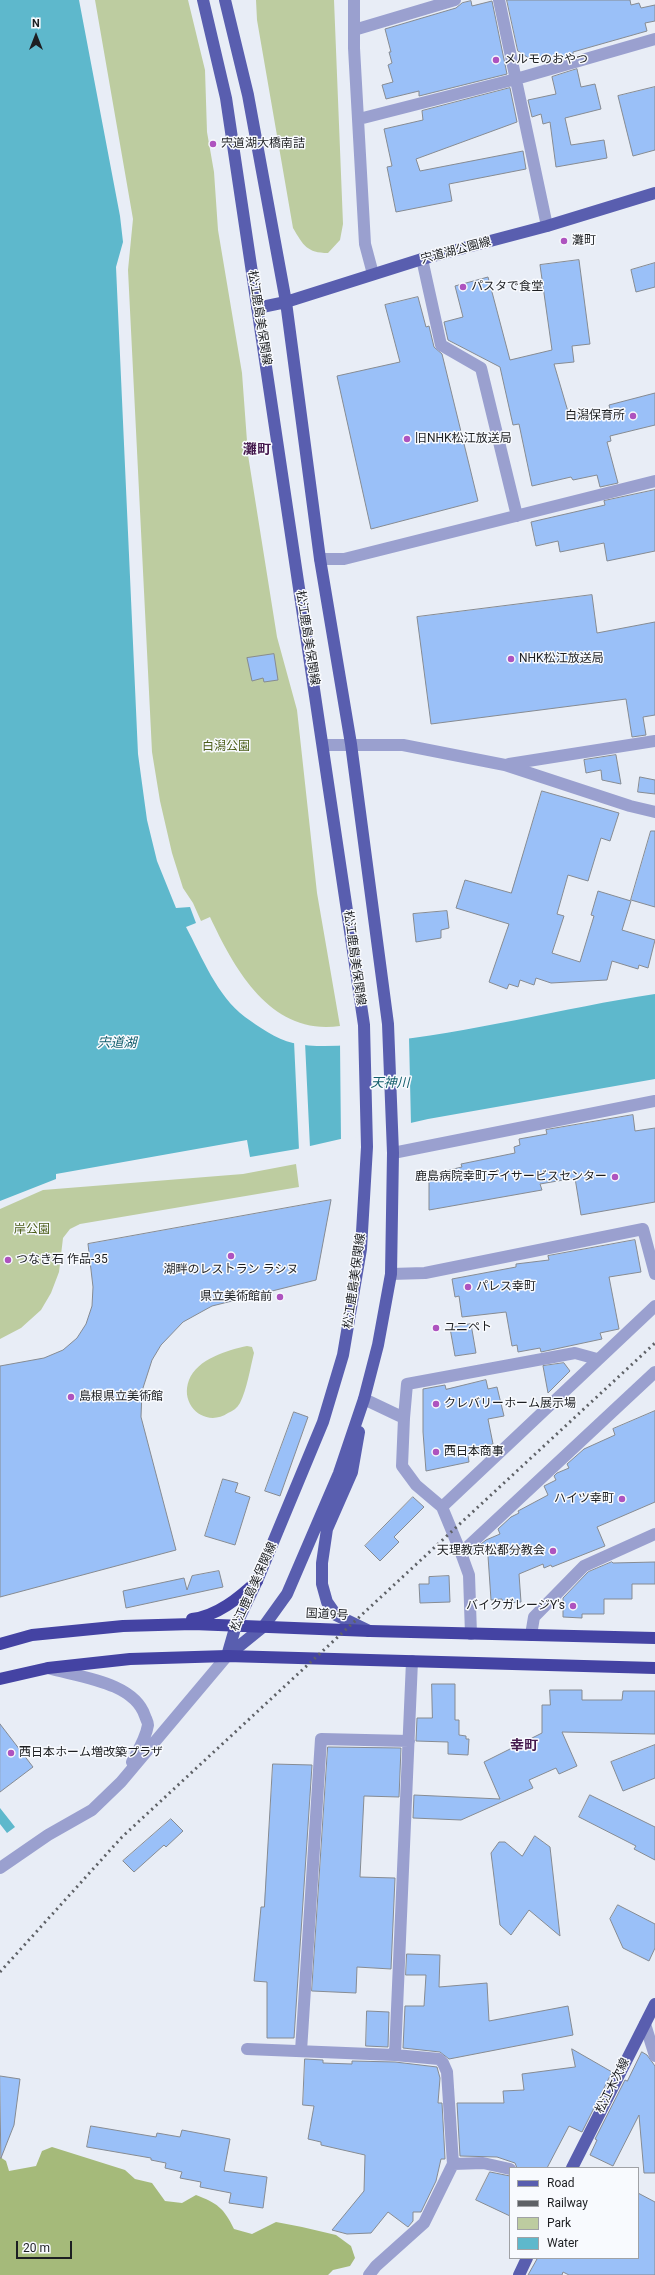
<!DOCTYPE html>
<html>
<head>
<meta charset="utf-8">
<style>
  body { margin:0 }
  #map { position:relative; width:655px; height:2275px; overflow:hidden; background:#e8edf6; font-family:Roboto,sans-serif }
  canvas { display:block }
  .legend { position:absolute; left:509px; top:2167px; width:130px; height:92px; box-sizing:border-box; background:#f8fafe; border:1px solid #a0a2a6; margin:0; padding:5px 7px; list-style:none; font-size:12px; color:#1d1f22 }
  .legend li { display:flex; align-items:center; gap:8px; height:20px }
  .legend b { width:20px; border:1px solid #a0a2a6 }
  .north { position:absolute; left:16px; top:16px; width:40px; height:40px; -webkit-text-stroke:3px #f8fafe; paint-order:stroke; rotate:0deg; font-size:11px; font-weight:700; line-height:16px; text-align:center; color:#1d1f22 }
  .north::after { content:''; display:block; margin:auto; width:14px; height:18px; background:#1d1f22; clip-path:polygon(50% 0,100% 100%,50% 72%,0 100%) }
  .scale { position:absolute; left:16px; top:2241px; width:56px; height:18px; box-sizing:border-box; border:2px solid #1d1f22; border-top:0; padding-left:5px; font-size:12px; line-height:14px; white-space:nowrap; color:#1d1f22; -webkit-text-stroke:3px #f8fafe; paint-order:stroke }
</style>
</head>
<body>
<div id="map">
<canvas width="655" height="2275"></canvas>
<ul class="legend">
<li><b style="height:5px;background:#595eaf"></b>Road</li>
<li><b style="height:5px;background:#5e6166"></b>Railway</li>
<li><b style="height:11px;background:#bdcca0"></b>Park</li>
<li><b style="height:11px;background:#5eb8cc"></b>Water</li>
</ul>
<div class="north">N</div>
<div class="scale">20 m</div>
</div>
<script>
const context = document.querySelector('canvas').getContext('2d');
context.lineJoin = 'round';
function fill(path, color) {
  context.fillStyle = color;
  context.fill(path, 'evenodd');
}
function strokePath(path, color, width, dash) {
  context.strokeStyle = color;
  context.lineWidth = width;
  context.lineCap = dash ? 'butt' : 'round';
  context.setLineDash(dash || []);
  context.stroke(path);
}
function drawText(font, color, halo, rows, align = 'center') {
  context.font = font + ' Roboto,"Noto Sans JP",sans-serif';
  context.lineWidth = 3;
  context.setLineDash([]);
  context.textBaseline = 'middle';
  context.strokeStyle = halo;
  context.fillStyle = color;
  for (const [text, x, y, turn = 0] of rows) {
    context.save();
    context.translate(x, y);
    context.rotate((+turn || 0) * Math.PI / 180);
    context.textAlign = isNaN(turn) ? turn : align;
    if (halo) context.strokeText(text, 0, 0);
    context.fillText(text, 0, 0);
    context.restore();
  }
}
const green = new Path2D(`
  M95,0H188L205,70L207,132L214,172L218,230L242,373L248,455L277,637L297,710L317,893L340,1026C271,1036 235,970 210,917L201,921L193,903L183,888L172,853L160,801L152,752L128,270L133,219Z
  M256,0H334L343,224L340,240L328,253C307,253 303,245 293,228L257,20Z
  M296,1164L299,1187L80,1224L70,1229L63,1238L59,1272L51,1293L41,1310L21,1328L0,1339V1209L43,1190L243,1174Z
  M247,1346L252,1347L254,1353C250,1369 247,1389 240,1403C237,1408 233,1411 228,1413C206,1428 179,1406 189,1380C197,1359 228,1350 247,1346Z`);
const forest = new Path2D(`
  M52,2147L125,2170L135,2179L152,2183L165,2201L182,2203L196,2195C217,2203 224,2208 234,2229L252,2234L276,2222L302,2227L336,2235L351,2246L355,2258L350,2266L333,2270L328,2275H0V2157L6,2161L9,2171L36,2166L42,2151Z`);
const water = new Path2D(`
  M0,0H79L120,216L123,242L116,267L138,754L147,820L157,861L176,908L190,907L196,923L186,927C202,957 217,996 245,1017C259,1027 276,1039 293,1043C320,1049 350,1045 378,1042C471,1033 562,1008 655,994V1079L428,1119L297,1149L250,1157L247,1140L56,1174V1179L0,1201Z
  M0,1808L15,1827L7,1833L0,1824Z`);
const pier = new Path2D(`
  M409,1037L411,1125L341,1141L340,1043Z
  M294,1041L305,1042L310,1148L299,1150Z`);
const building = new Path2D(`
  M507,0H630L631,5L639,3L641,8L655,5V21L645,23L647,31L573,52V55L548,62L547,57L533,61L518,51Z
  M471,1L472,6L492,1L507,74L419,96V91L386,99L382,85L393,82L388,65L392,63L389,52H391L385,29L456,8L462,3Z
  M577,69L581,87L595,84L601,109L565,118L571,145L604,140L607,158L556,167L550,122L543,124L541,114L532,117L528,100L556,94L552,77Z
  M655,87V150L633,156L618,96Z
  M510,88L517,122L416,159L420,171L523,151L526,169L449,184L452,201L396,212L387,167L392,166L384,129L423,120L422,111Z
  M579,260L590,344L572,346L574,362L554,364L569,415L578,413L579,416L610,409L609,405L655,393V425L610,436L611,441L607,442L618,483L600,487L597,475L573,480L571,477L532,486L519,424L513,425L500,367L448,340L444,322L463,317L455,286L488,277L510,360L552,350L540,265Z
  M655,263V287L636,292L631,270Z
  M418,297L426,327L429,326L434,347L442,354L478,501L371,529L337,376L400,362L385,305Z
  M655,490V551L607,561L604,543L560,552L558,541L536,546L531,522L605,505L604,501Z
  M592,595L597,633L655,622V715L643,717L646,735L632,737L626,699L431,724L417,617Z
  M274,654L278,680L264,682L263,678L252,681L247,658Z
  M616,755L621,784L602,780L601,770L586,773L584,760Z
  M640,777L655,780V794L638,792Z
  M542,791L619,813L610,841L601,838L588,881L568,875L557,914L564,916L552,953L580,962L594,916L591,915L598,891L631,901L622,930L655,940L648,968L639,965L638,969L612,961L607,980L551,983L536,978L534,985L520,980L518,987L509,984L507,989L489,982L509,924L456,908L465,880L511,893Z
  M651,831H655V907L631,900Z
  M447,911L449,928L441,930V938L416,942L413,914Z
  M633,1115L635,1131L655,1128V1202L581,1215L575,1178L540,1184L542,1190L429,1210V1179L450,1174L449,1170L462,1167L461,1164L515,1153L514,1147L520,1145L519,1139L547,1134L546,1130Z
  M331,1200L316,1280L212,1306L183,1322L161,1345L152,1360L142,1391L141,1417L176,1550L0,1597V1366L44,1358L63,1350L77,1338L86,1324L92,1306L93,1287L88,1244Z
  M635,1240L641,1272L609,1277L619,1329L600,1333L602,1339L541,1352L540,1348L518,1352L517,1345L512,1346L506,1312L462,1317L459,1296L455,1297L452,1279L516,1267V1264L549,1260L548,1256Z
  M471,1324L476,1353L455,1356L450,1328Z
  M564,1363L570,1371L548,1393L543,1366Z
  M486,1380L488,1389L497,1387L504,1416L488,1419L493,1444L484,1446L485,1451L468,1455L469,1462L426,1471L423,1432V1389L445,1385L446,1389Z
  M655,1411V1502L597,1527L605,1546L552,1567L551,1565L544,1568L543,1564L519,1574L521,1602L503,1603L502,1599L491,1600L488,1556L481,1544L486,1540L500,1534L498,1529L511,1517L519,1513L518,1511L548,1495L544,1486L556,1480L554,1476L557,1473L569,1468L567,1464L584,1449L615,1435L613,1429Z
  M294,1412L308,1417L280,1496L265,1491Z
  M223,1479L238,1483L235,1492L250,1497L235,1545L205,1536Z
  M413,1497L424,1507L394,1537L399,1542L380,1561L365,1546Z
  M612,1562L613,1563L655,1562V1584H632V1599H604V1614H582V1618L563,1617V1598L588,1572Z
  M219,1571L223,1587L126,1608L123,1591L184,1578L187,1590L192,1576Z
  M449,1576L450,1602L420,1603L419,1584H429V1577Z
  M432,1684H455V1720H459V1735L466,1736V1739H469L468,1755L448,1754V1742L416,1741L417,1718H432Z
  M550,1690H582V1700H622L623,1691H655V1734L562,1732L577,1766L559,1774L556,1768L529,1780L533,1788L461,1820L413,1818L414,1795L500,1799L484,1762L542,1733V1705H550Z
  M0,1724L33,1767L0,1792Z
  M655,1745V1778L623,1791L611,1762Z
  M328,1747L401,1748L399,1797L364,1796L360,1877L395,1878L391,1969L357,1967L356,1993L312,1991Z
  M273,1764L312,1765L294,2038H267V1982L254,1981L261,1907H264Z
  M590,1795L655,1827V1860L634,1849L636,1846L579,1817Z
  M171,1819L183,1831L166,1847L164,1845L134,1872L123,1861Z
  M535,1836L550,1847L560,1936L529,1910L511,1935L500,1925L491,1853L499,1842H505L522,1856Z
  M618,1905L655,1924V1948L649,1961L623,1948L610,1919Z
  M407,1954L440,1955L439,1987L487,1983L489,2021L568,2006L573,2035L449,2059L440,2052L403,2048L405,2006H424L426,1975H406Z
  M367,2011L389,2012L388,2047L366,2046Z
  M572,2049L612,2072L582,2132L569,2126L547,2168H517L515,2163L497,2157L460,2156L457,2103H504L503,2091L524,2090L522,2074L575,2067Z
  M642,2052L647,2055L655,2066V2173H644L639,2115L613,2166L590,2155L597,2140L595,2139L625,2080L627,2081Z
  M305,2059L323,2060V2063L352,2064V2061L395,2062L437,2067L440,2078L438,2103H442L445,2159H441L436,2181L421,2212H413V2221L408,2227L388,2212L371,2233L347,2234L332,2230L364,2191L365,2155L321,2145V2142L308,2139L314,2106L303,2105Z
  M0,2076L20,2079L14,2125L1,2158Z
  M91,2126L156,2137L157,2133L180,2137L182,2130L230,2139L224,2171L267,2177L263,2208L229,2203L231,2193L200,2187L201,2182L180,2178L182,2172L165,2168L166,2163L151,2160V2158L87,2147Z
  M490,2172L510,2176V2216L476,2200Z
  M638,2193L655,2202V2275H569L563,2272L562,2275H528L537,2259L535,2258H638Z`);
const minor = new Path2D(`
  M354,0V48L365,244L373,274
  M499,0L547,226
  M354,30L455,0
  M359,119L516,79L655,39
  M422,259L441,345L481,368L517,516
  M320,559H344L655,481
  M323,745H403L505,765L630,806L655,812
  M509,764L655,741
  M393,1153L655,1101
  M391,1274L425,1273L643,1229L655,1274
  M364,1399L404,1418L402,1466L416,1485L442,1507L655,1306
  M404,1418L407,1384L575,1353L597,1359
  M442,1507L461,1553L655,1372
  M461,1553L469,1575L471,1634
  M531,1635L534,1617L584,1566L655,1534
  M48,1668C79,1677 134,1682 145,1716C146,1719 148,1722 148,1725C146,1738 138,1751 132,1762
  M0,1868L48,1835L92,1810L121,1782L227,1656
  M645,2024L655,2056
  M247,2049L395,2055L439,2059L443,2063L447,2072L453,2164L483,2163L510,2169
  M301,2051L321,1739L409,1741
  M395,2055L412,1661
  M369,2275L376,2266L424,2223L453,2164`);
const major = new Path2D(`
  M203,0L226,98L364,1025L367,1147L361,1249L343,1355L323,1422L257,1581L236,1625L227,1656
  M225,0L248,95L286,302L320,559L351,744L388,1024L393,1153L391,1274L378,1345L364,1399L339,1473L287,1594L264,1626L227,1656
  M257,308L286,302L422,259L547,226L655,193
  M359,1432L352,1472L327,1529L322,1563V1584L327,1602L336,1615L369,1631
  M572,2168L655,2004
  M519,2275L527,2258`);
const highway = new Path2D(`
  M192,1619C217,1616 239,1598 257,1581
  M0,1644L32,1635L123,1626L193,1624L370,1631L655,1638
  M0,1679L48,1668L130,1659L227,1656L655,1668`);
const rail = new Path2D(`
  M0,1972L122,1837L655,1343`);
const markers = [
  [496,60,4,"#ae53bf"],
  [213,144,4,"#ae53bf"],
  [564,241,4,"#ae53bf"],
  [463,287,4,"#ae53bf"],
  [633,416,4,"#ae53bf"],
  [407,439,4,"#ae53bf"],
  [511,659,4,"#ae53bf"],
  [615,1177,4,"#ae53bf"],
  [231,1256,4,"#ae53bf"],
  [8,1260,4,"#ae53bf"],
  [468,1287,4,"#ae53bf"],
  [280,1297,4,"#ae53bf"],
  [436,1328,4,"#ae53bf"],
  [71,1397,4,"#ae53bf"],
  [436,1404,4,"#ae53bf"],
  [436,1452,4,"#ae53bf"],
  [622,1499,4,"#ae53bf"],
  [553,1551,4,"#ae53bf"],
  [573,1606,4,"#ae53bf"],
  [11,1753,4,"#ae53bf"]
];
const poiNames = [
  ["メルモのおやつ",504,60],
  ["宍道湖大橋南詰",221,144],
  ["灘町",572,241],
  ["パスタで食堂",471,287],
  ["白潟保育所",625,416,"right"],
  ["旧NHK松江放送局",415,439],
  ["NHK松江放送局",519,659],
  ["鹿島病院幸町デイサービスセンター",607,1177,"right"],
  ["つなき石 作品-35",16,1260],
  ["湖畔のレストラン ラシヌ",231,1270,"center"],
  ["パレス幸町",476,1287],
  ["県立美術館前",272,1297,"right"],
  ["ユニペト",444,1328],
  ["島根県立美術館",79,1397],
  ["クレバリーホーム展示場",444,1404],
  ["西日本商事",444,1452],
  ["ハイツ幸町",614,1499,"right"],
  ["天理教京松都分教会",545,1551,"right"],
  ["バイクガレージY's",565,1606,"right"],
  ["西日本ホーム増改築プラザ",19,1753]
];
const streetNames = [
  ["宍道湖公園線",456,251,-15],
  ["松江鹿島美保関線",259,318,81],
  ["松江鹿島美保関線",307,638,81],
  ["松江鹿島美保関線",354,958,82],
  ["松江鹿島美保関線",355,1281,-82],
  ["松江鹿島美保関線",254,1587,-66],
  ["国道9号",327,1615,3],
  ["松江木次線",613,2086,-63]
];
const parkNames = [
  ["白潟公園",226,747],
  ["岸公園",32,1230]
];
const waterNames = [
  ["宍道湖",117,1044],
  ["天神川",390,1084]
];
const quarterNames = [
  ["灘町",257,450],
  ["幸町",524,1746]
];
fill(green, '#bdcca0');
fill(forest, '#a5ba7a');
fill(water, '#5eb8cc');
fill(pier, '#e8edf6');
fill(building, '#9ac0f8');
strokePath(building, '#868b92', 1);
strokePath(minor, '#9aa0cf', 12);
strokePath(major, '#595eaf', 12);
strokePath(highway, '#4443a3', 12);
strokePath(rail, '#5e6166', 3, [2, 4]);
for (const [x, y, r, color] of markers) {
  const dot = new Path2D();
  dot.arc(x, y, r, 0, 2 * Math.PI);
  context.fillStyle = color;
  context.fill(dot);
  strokePath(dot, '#f8fafe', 1.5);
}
drawText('12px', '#1d1f22', '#f8fafe', poiNames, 'left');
drawText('12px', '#1d1f22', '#f8fafe', streetNames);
drawText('12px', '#4a5d18', '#f8fafe', parkNames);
drawText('italic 13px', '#135e6c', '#f8fafe', waterNames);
drawText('bold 14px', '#461b4f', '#f8fafe', quarterNames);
</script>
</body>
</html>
